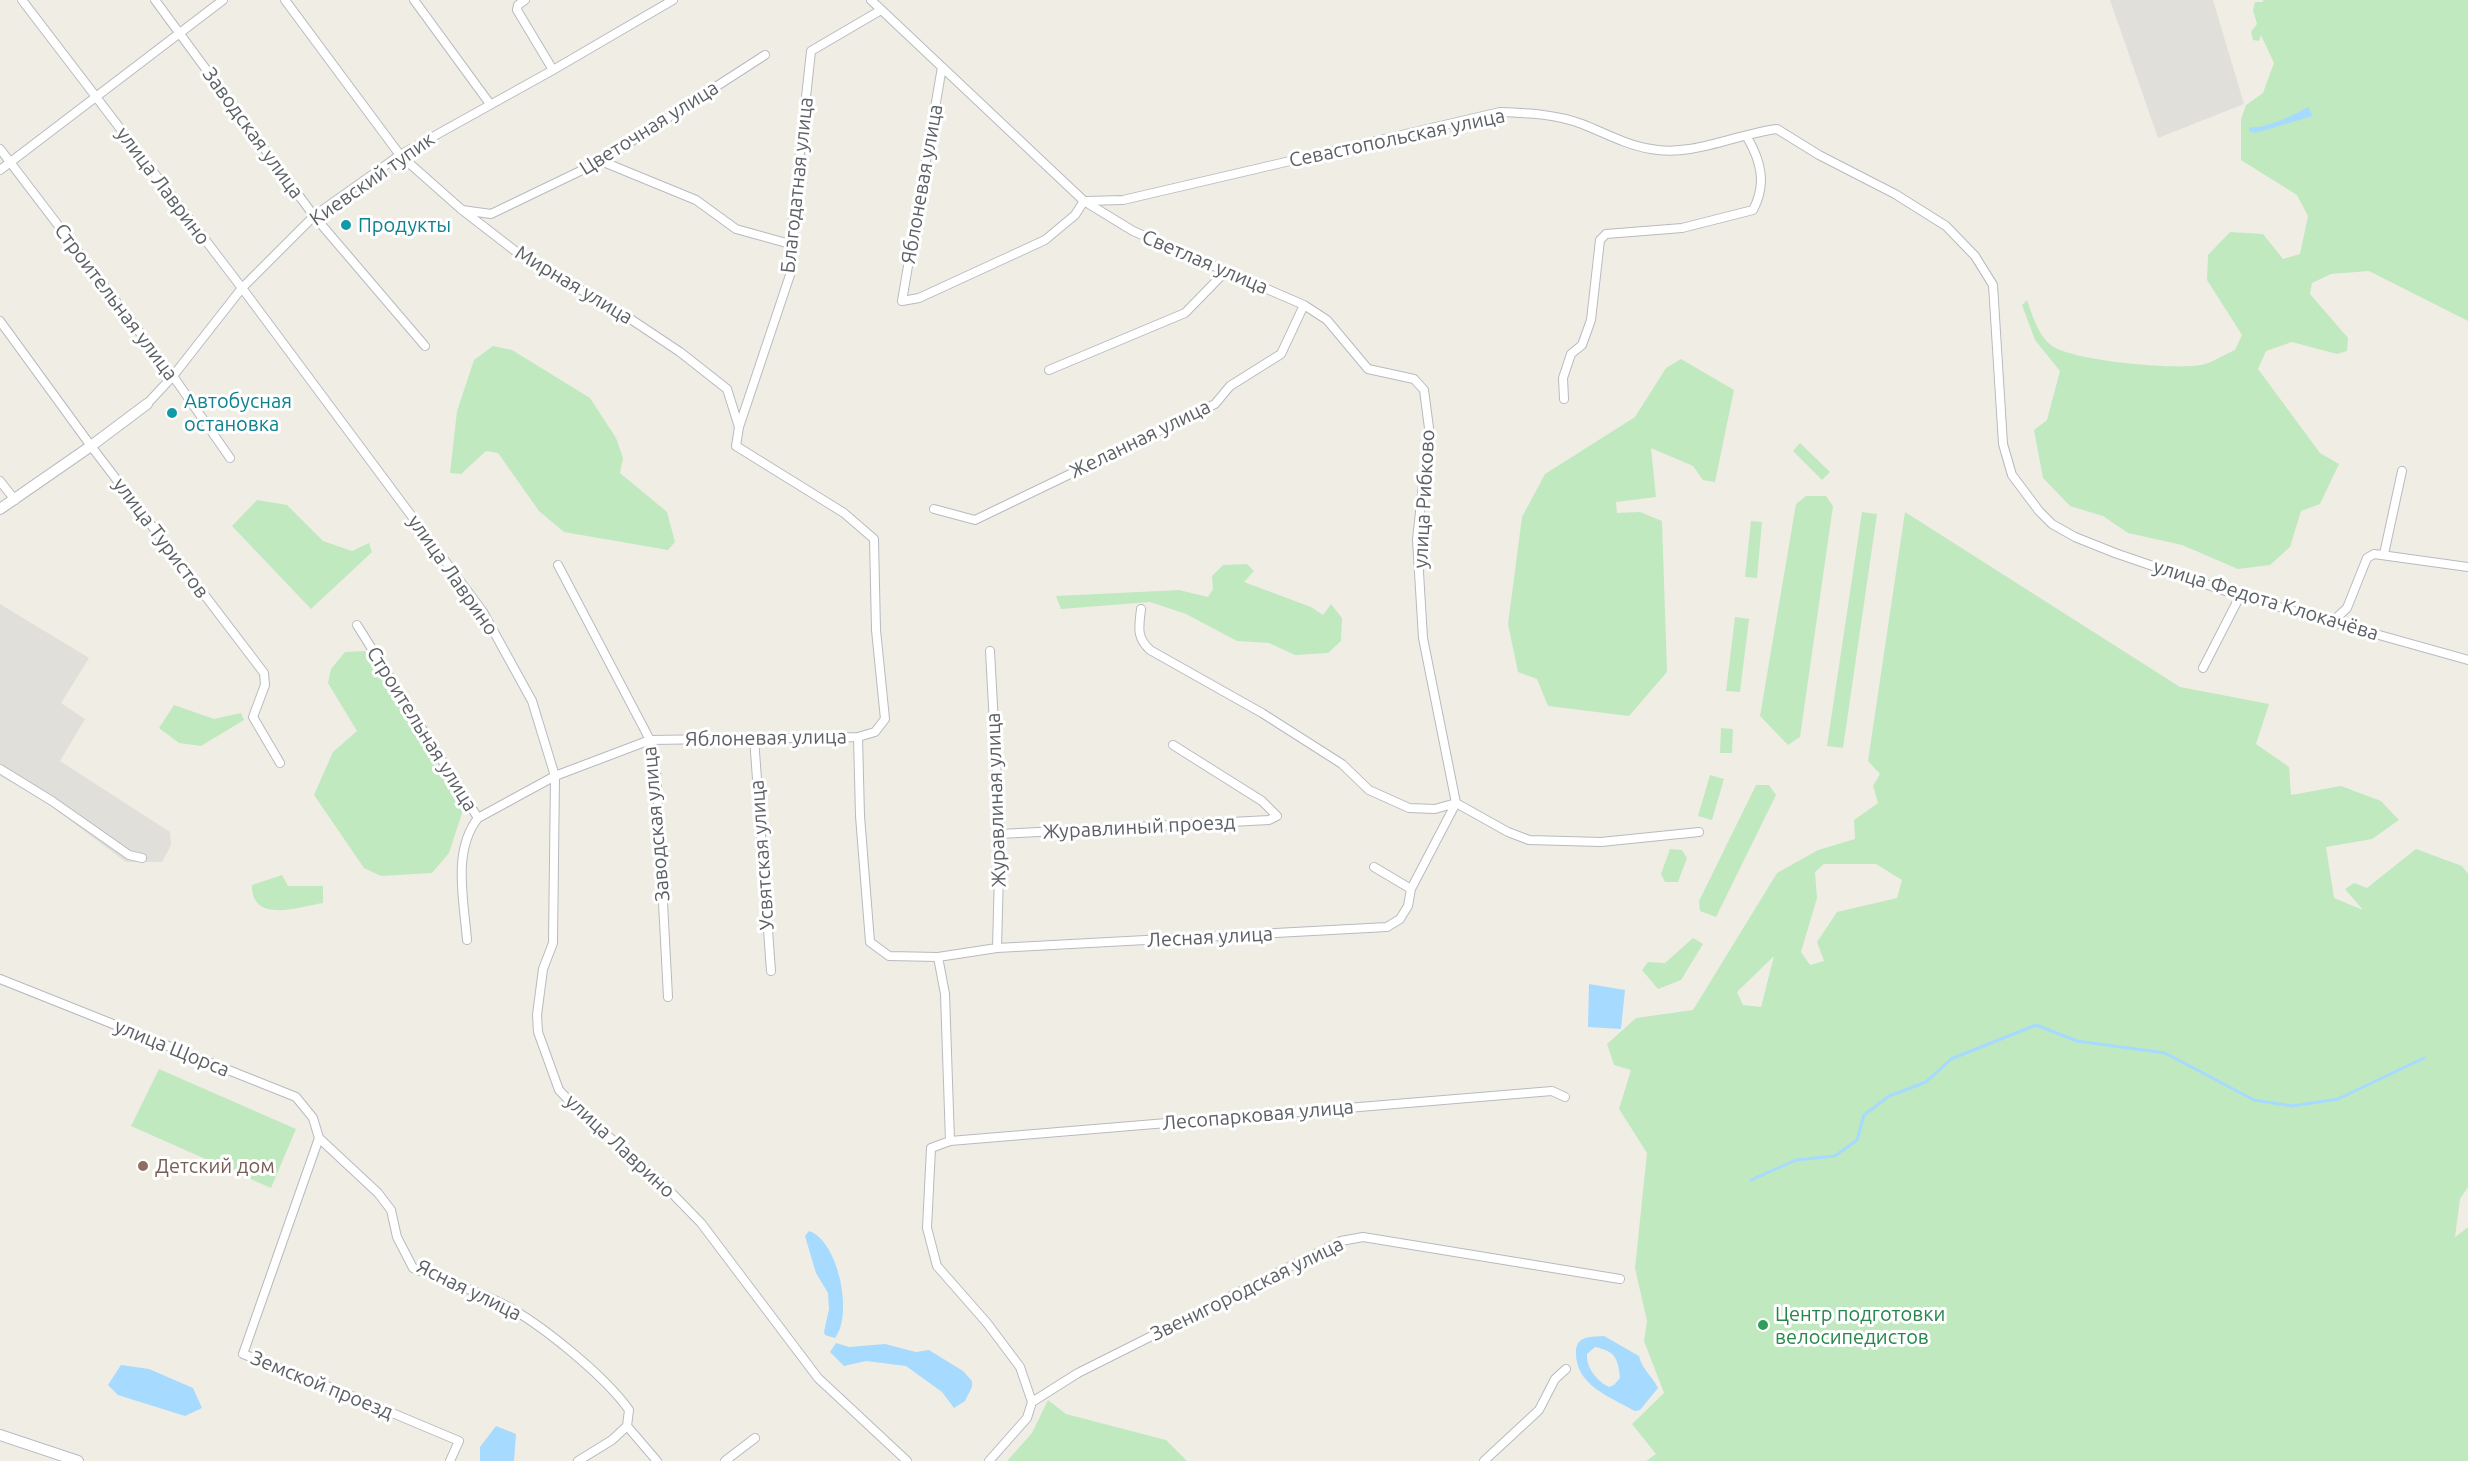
<!DOCTYPE html>
<html>
<head>
<meta charset="utf-8">
<style>
  body { margin:0 }
  canvas { display:block; background:#f0ede5 }
</style>
</head>
<body>
<canvas width="2468" height="1461"></canvas>
<script>
const context = document.querySelector('canvas').getContext('2d');
context.lineJoin = 'round';
function fill(path, color) {
  context.fillStyle = color;
  context.fill(path, 'evenodd');
}
function strokePath(path, color, width, dash) {
  context.strokeStyle = color;
  context.lineWidth = width;
  context.lineCap = dash ? 'butt' : 'round';
  context.setLineDash(dash || []);
  context.stroke(path);
}
function drawText(font, color, halo, rows, align = 'center') {
  context.font = font + ' Ubuntu,sans-serif';
  context.lineWidth = 6;
  context.setLineDash([]);
  context.textBaseline = 'middle';
  context.strokeStyle = halo;
  context.fillStyle = color;
  for (const [text, x, y, turn = 0] of rows) {
    context.save();
    context.translate(x, y);
    context.rotate((+turn || 0) * Math.PI / 180);
    context.textAlign = isNaN(turn) ? turn : align;
    if (halo) context.strokeText(text, 0, 0);
    context.fillText(text, 0, 0);
    context.restore();
  }
}
const industrial = new Path2D(`
  M2110,0H2213L2244,104L2158,138Z
  M0,604L89,658L61,703L85,719L60,761L170,832L171,845L162,862H126L44,801L0,776Z`);
const green = new Path2D(`
  M2264,0H2468V321L2369,271L2331,274L2312,283L2310,294L2348,338L2347,351L2337,354L2292,342L2266,351L2258,369L2320,453L2339,464L2320,504L2301,511L2290,547L2270,565L2238,569L2182,545L2128,533L2103,516L2070,506L2043,478L2034,430L2047,420L2060,371L2035,340L2022,305L2027,300C2032,314 2038,335 2051,345C2070,361 2176,370 2201,365C2212,363 2225,354 2235,350L2242,335L2207,280L2208,255L2230,232L2263,234L2283,259L2300,254L2308,216L2297,195L2241,160V119L2246,105L2263,93L2274,63L2261,35L2259,41L2253,40L2251,32L2257,24L2253,10L2255,2H2262Z
  M493,346L512,350L590,398L616,438L623,458L620,473L667,512L675,542L668,550L564,532L539,511L498,453L486,451L461,474L450,473L457,411L474,360Z
  M1681,359L1734,390L1715,482L1703,480L1693,466L1651,448L1656,497L1616,502L1617,513L1640,512L1662,521L1667,672L1629,716L1548,706L1537,679L1518,672L1508,624L1522,517L1545,474L1635,417L1666,368Z
  M1800,443L1830,472L1822,480L1793,451Z
  M1806,496H1826L1833,506L1800,737L1788,745L1760,716L1796,504Z
  M257,500L287,505L323,541L352,551L369,543L372,552L311,609L232,526Z
  M1862,512L1877,514L1843,748L1827,746Z
  M1905,512L2180,687L2269,704L2256,744L2289,767L2291,795L2341,786L2381,801L2399,820L2372,839L2326,847L2334,898L2363,910L2345,889L2354,883L2367,888L2416,849L2462,866L2468,874V1187L2460,1199L2455,1237L2468,1227V1461H1646L1656,1454L1632,1424L1664,1393L1644,1341L1647,1321L1635,1268L1647,1153L1619,1109L1631,1070L1614,1065L1607,1044L1636,1018L1693,1010L1777,873L1818,850L1855,839L1854,820L1878,803L1873,786L1880,774L1868,761ZM1824,864H1876L1902,880L1897,898L1837,912L1817,942L1824,961L1810,965L1801,952L1817,898L1815,872ZM1774,956L1761,1007L1743,1005L1737,992Z
  M1751,521L1762,522L1757,578L1745,577Z
  M1247,564L1254,571L1244,582L1311,607L1323,615L1331,604L1342,618L1341,641L1328,653L1295,655L1269,643L1237,641L1186,614L1150,602L1061,609L1056,596L1179,590L1208,597L1213,589L1212,576L1223,565Z
  M1735,617L1749,619L1740,692L1726,691Z
  M365,651L464,807L449,853L432,873L381,876L364,868L314,795L333,752L357,731L328,683L331,669L345,652Z
  M174,705L214,719L241,713L244,720L201,746L179,743L159,728Z
  M1721,728L1733,729L1732,753H1720Z
  M1710,775L1724,779L1712,820L1698,816Z
  M1756,785H1769L1776,795L1716,917L1700,911L1699,901Z
  M1670,849L1682,850L1687,858L1678,882H1665L1661,874Z
  M282,875L288,886H323V903C299,907 251,924 252,885Z
  M1693,938L1703,944L1681,980L1658,989L1642,970L1648,962L1665,963Z
  M159,1069L296,1129L271,1188L131,1126Z
  M1048,1400L1066,1414L1166,1440L1187,1461H1007L1032,1433Z`);
const water = new Path2D(`
  M2308,107L2313,116L2255,133L2249,131L2250,127C2265,129 2294,115 2308,107Z
  M1589,984L1625,990L1621,1029L1588,1027Z
  M809,1231C838,1240 854,1315 835,1338L825,1335L824,1332L829,1309L828,1293L816,1273L805,1236Z
  M1604,1336L1639,1356C1641,1368 1653,1377 1658,1388L1640,1410L1635,1411C1610,1397 1575,1385 1576,1352C1576,1335 1592,1337 1604,1336ZM1595,1347C1615,1351 1618,1358 1620,1378L1614,1385L1609,1387C1597,1381 1586,1368 1587,1354Z
  M836,1343L849,1347L885,1344L916,1352L929,1350L963,1371L972,1381V1387L965,1401L954,1408L942,1392L906,1366L866,1361L844,1366L830,1352Z
  M121,1365L149,1369L193,1388L202,1408L185,1416L118,1395L108,1385Z
  M496,1426L516,1434L514,1461H480V1447Z`);
const stream = new Path2D(`
  M1751,1180L1796,1160L1835,1156L1857,1140L1864,1115L1889,1096L1926,1082L1951,1059L2036,1025L2077,1041L2165,1053L2254,1100L2292,1106L2338,1099L2424,1058`);
const street = new Path2D(`
  M22,0L242,288L483,612L532,701L555,776L553,943L543,969L537,1015L538,1032L559,1090L577,1109L661,1182L701,1223L818,1378L907,1461
  M155,0L314,216L425,346
  M285,0L400,155L461,209L532,264L611,306L680,352L727,389L739,427L736,446L844,513L874,539L876,630L885,719L875,732L858,737L650,740L555,776L478,818
  M414,0L490,104
  M525,0L518,5L517,10L553,70
  M942,67L902,301L919,298L1045,240L1075,215L1084,201
  M0,149L173,376L230,458
  M601,161L696,200L736,229L790,244
  M0,170L223,0
  M1085,201L1123,200L1500,112C1528,113 1555,114 1582,124C1605,133 1626,145 1651,149C1693,157 1736,134 1777,129L1819,155L1895,194L1946,226L1975,256L1993,285L2003,444L2012,475L2039,511L2052,524L2075,537L2115,553L2240,596L2468,660
  M462,210L491,214L601,161L765,55
  M0,321L91,446L264,673L265,685L253,717L280,763
  M1049,370L1185,313L1226,271
  M1564,399L1563,378L1571,354L1582,345L1591,320L1600,240L1606,234L1682,228L1753,210C1767,184 1761,161 1747,137
  M147,404L173,376L242,288L314,216L400,155L553,70L673,0
  M739,427L792,269L790,244L811,51L881,10
  M0,481L15,500
  M934,509L975,520L1215,404L1230,386L1281,354L1304,305
  M2384,554L2402,471
  M558,565L650,740L656,770L668,997
  M1141,609C1139,627 1136,637 1150,650L1262,713L1342,764L1369,790L1409,808L1435,809L1456,803L1508,832L1529,840L1601,842L1699,832
  M2333,621L2347,608L2367,558L2374,554L2468,567
  M357,625L478,818C452,851 464,901 467,940
  M990,651L1000,834L997,948
  M2203,668L2240,596
  M858,737L860,816L870,942L889,956L938,957L997,948L1387,927L1400,919L1408,906L1411,889L1456,803L1423,638L1417,540L1429,428L1424,390L1414,379L1368,369L1327,320L1304,305L1133,231L1084,201L871,0
  M754,738L771,971
  M0,769L52,801L129,855L142,858
  M1000,834L1269,820L1277,816L1262,801L1173,745
  M1374,867L1411,889
  M938,957L945,994L950,1141L931,1148L927,1228L937,1266L987,1323L1020,1367L1032,1402L1027,1418L989,1461
  M0,979L296,1097L313,1118L319,1138L378,1193L391,1210L397,1237L413,1268C443,1280 474,1290 503,1304C540,1323 605,1376 629,1410L627,1426
  M319,1138L243,1354L340,1391L459,1441L450,1461
  M950,1141L1552,1091L1565,1097
  M1032,1402L1078,1373L1341,1241L1363,1237L1620,1279
  M627,1426L657,1461
  M578,1461L612,1440L627,1426
  M725,1461L755,1438
  M1484,1461L1539,1410L1555,1379L1566,1369`);
const secondary = new Path2D(`
  M0,509L91,446L147,404
  M0,1435L78,1461`);
const markers = [
  [346,225,6,"#0f9aa8"],
  [172,413,6,"#0f9aa8"],
  [143,1166,6,"#8d6e63"],
  [1763,1325,6,"#2e9e5b"]
];
const streetNames = [
  ["Цветочная улица",649,128,-32],
  ["Заводская улица",253,133,54],
  ["Севастопольская улица",1397,138,-12],
  ["Киевский тупик",372,179,-35],
  ["Яблоневая улица",922,184,-80],
  ["Благодатная улица",797,185,-84],
  ["улица Лаврино",163,186,53],
  ["Светлая улица",1205,262,23],
  ["Мирная улица",574,285,31],
  ["Строительная улица",116,302,53],
  ["Желанная улица",1140,439,-26],
  ["улица Рибково",1424,499,-87],
  ["улица Туристов",161,538,53],
  ["улица Лаврино",453,575,55],
  ["улица Федота Клокачёва",2266,600,17],
  ["Строительная улица",422,729,58],
  ["Яблоневая улица",766,738,-1],
  ["Журавлиная улица",996,800,-92],
  ["Заводская улица",656,824,-95],
  ["Журавлиный проезд",1139,827,-3],
  ["Усвятская улица",762,855,-94],
  ["Лесная улица",1210,937,-3],
  ["улица Щорса",172,1048,22],
  ["Лесопарковая улица",1258,1115,-5],
  ["улица Лаврино",620,1146,43],
  ["Звенигородская улица",1247,1289,-26],
  ["Ясная улица",469,1290,26],
  ["Земской проезд",322,1385,22]
];
const cultureNames = [
  ["Продукты",358,225],
  ["Автобусная",184,401],
  ["остановка",184,424]
];
const educationNames = [
  ["Детский дом",155,1166]
];
const leisureNames = [
  ["Центр подготовки",1775,1314],
  ["велосипедистов",1775,1337]
];
fill(industrial, '#e1dfd9');
fill(green, '#c0e9c0');
fill(water, '#a6daff');
strokePath(stream, '#a6daff', 3);
strokePath(street, '#b7bbc0', 10);
strokePath(secondary, '#b8bcc2', 12);
strokePath(street, '#fff', 8);
strokePath(secondary, '#fff', 10);
for (const [x, y, r, color] of markers) {
  const dot = new Path2D();
  dot.arc(x, y, r, 0, 2 * Math.PI);
  context.fillStyle = color;
  context.fill(dot);
  strokePath(dot, '#fff', 2);
}
drawText('20px', '#5c6166', '#fff', streetNames);
drawText('20px', '#0d838f', '#fff', cultureNames, 'left');
drawText('20px', '#785e54', '#fff', educationNames, 'left');
drawText('20px', '#27864d', '#fff', leisureNames, 'left');
</script>
</body>
</html>
